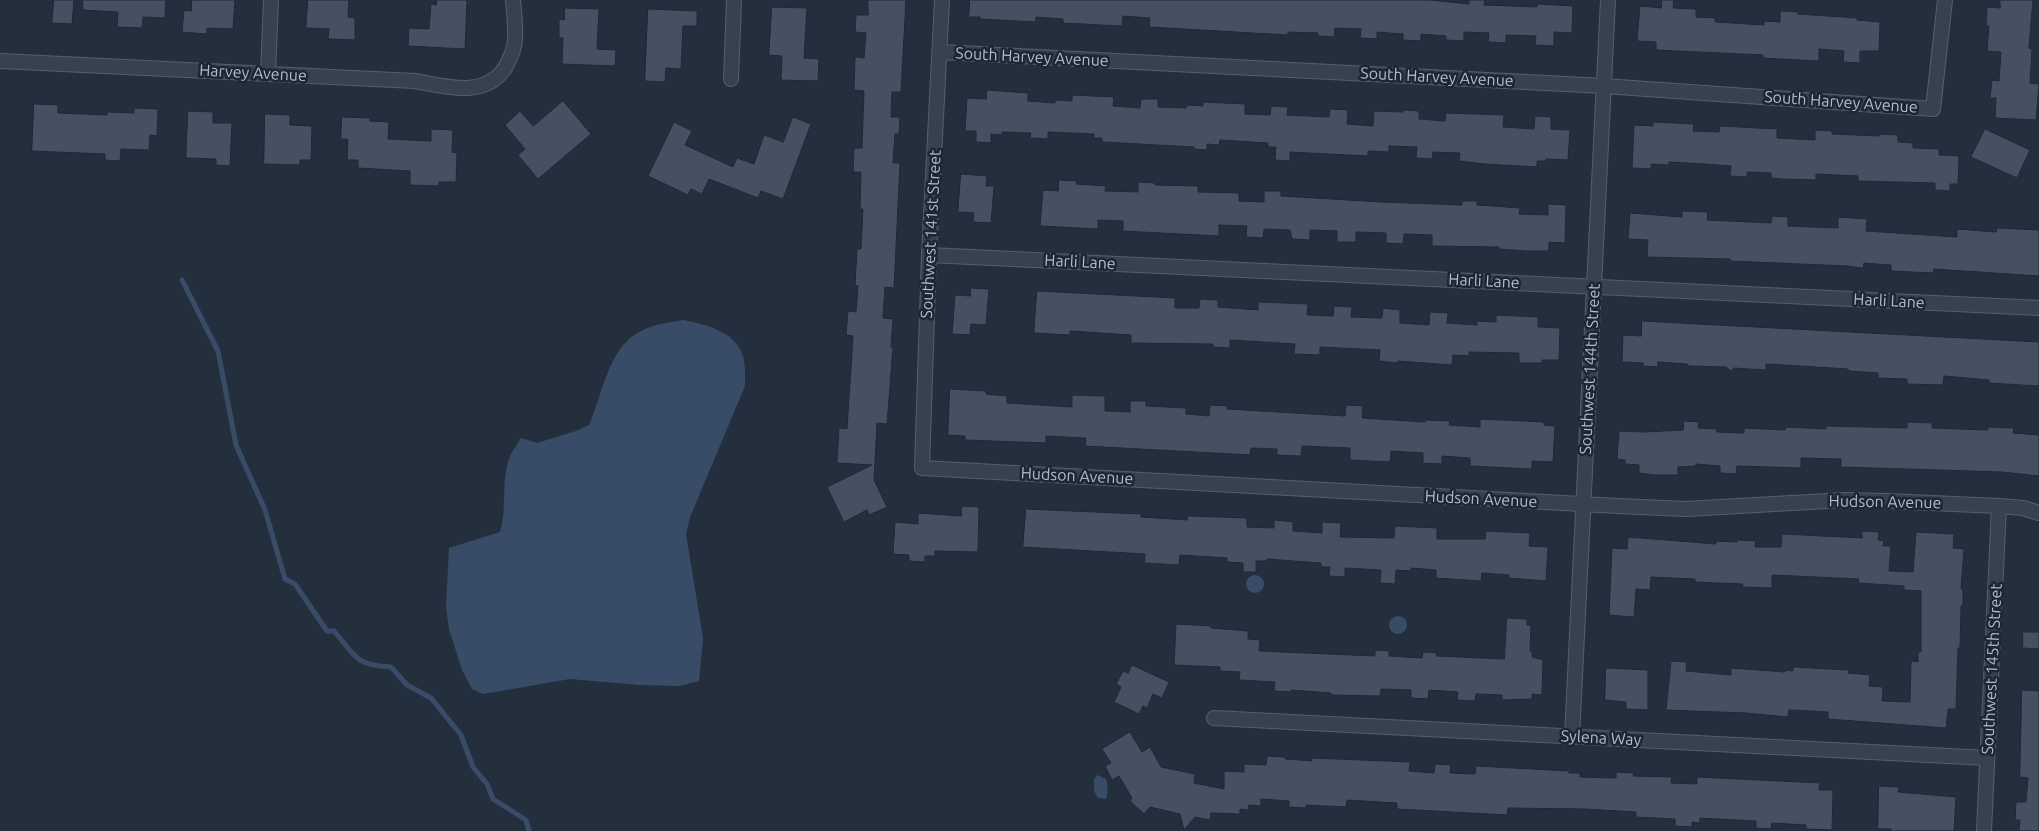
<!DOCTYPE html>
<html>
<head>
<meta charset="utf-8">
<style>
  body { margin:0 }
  canvas { display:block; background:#242f3e }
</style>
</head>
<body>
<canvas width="2039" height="831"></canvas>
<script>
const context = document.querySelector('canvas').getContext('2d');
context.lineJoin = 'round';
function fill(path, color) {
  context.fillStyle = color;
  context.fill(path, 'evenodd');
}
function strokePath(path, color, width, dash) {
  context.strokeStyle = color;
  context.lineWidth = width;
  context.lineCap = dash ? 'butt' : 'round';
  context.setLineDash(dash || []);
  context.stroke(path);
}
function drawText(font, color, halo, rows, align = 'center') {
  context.font = font + ' Ubuntu,sans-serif';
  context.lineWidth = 5;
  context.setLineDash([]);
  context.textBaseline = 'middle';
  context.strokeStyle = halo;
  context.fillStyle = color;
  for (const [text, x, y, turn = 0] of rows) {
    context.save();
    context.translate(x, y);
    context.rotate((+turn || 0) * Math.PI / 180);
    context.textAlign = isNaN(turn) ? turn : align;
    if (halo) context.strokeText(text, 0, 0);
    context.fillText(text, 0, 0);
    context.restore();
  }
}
const water = new Path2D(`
  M683,320C703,324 731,330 741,351C746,361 745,375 745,386L690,517L686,534L703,638L699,681L679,686L640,685L570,679L483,694L472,689L462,670L449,629L446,607L449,548L500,532C508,507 500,478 511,454C514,449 518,443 521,438L537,443L576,431L589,425C603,394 608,347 641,331C654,324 668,323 683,320Z
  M1246 584a9 9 0 1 1 18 0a9 9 0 1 1-18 0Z
  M1389 625a9 9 0 1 1 18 0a9 9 0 1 1-18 0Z
  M1097,775L1106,779C1108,783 1108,795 1106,799L1098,798L1094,791V779Z`);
const stream = new Path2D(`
  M182,280L218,351L236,445L265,510L285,579L295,584L327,631H334C356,657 355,665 391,667L407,685L431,698L461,735L473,767L487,784L493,799L526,820L529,831`);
const building = new Path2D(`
  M54,0H74L72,24L52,23Z
  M83,0H166L165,18L143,17L142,28L117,27L118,12L83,10Z
  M192,0H235L233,29L207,28V34L182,32L184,10L191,11Z
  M308,0H349L348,17L355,18V40L328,39L329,29L306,28Z
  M437,0H467L465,49L408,46L409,28L429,29L431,4L436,5Z
  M868,0H906L901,92H892L891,117H900L899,134H895L893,163H900L894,288L885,287L883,318L893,319L891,347H893L887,424L877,423L874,480L887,507L869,515L867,510L844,522L827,487L872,465L837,463L839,428L847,429L853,336L846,335L848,311L856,312L858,286L855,285L857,249H861L863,209H860L861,172H853L854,148H862L864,91L854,90L855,57L864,58L866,33L855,32L856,15H868Z
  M970,0H1429L1469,4V0H1485L1484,5L1537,7V4L1573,6L1572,33L1554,32V46L1535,45L1536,36L1506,35V43L1488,42L1489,33L1464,32V41L1446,40V36L1421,34V41L1403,40V34L1377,32V39L1360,38L1361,29L1335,28L1334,37L1318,36V33L1288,32V35L1149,27L1150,18L1123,16L1122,26L1063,23V19L1036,17V22L980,19V17H969Z
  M1662,0H1674L1673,8L1696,9V17L1715,18V22L1764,25V21L1780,22V11L1798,12V14L1857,18V20L1880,22L1879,51H1860V63L1843,62L1844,51L1819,49V61L1763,58V55L1656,50V42L1637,41L1640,6L1661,8Z
  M2000,0H2033L2029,48L2032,49L2030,83L2039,84L2036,120L1995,118L1996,98H1990L1992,80L1999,81L2001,52L1987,51L1989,26H1986L1987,7L2000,8Z
  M772,7L807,8L804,58L819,59L818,81L781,80L782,56L769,55Z
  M565,8L599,9L597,49L616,50L615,66L562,64L563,38H559V19L564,20Z
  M648,9L697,11V26H683L681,69L666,68L665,82L645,81Z
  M987,90L1028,93V101L1055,103V100L1072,101V95L1114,97L1113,106L1140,108L1141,99H1158V107L1186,108L1187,105L1203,106V102L1245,104V114L1270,115L1271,106L1288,107L1287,115L1329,117L1330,109L1348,110L1347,124L1373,126L1374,111L1403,112V110L1419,111V119L1445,121L1446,113L1504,115L1503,127L1534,129L1535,116L1551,117V129L1570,130L1568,160L1546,159V161H1537V167L1485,164L1459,161L1460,153L1433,152L1432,159L1416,158L1417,147L1389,146V152L1368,151V156L1290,152V161L1275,160L1276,147H1268V143L1220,140L1219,145L1207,144V150L1194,149V147L1102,142V138H1094V134L1048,132V139L1030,138L1031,133L1002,132V135L991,134V143L976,142V131H965L967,98L986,99Z
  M563,101L591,134L538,179L518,155L525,149L505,125L520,111L533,126Z
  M34,104L58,105V113L107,115V112L134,113V108L158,109L157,136L150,135L149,150L121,149L120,161L105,160V154L32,151Z
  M188,111L213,112V123H232L230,166L216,165V159L186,158Z
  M265,114L290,115V125L312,126L311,160H300V165L264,164Z
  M342,117L370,118V121L389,122L388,139L431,141V129L453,130L452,152L457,153L456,182H439V186L410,185V171L358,168V160H347L348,139H341Z
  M793,117L811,124L783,199L761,191L758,198L709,179L702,194L691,189L688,195L648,176L674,122L692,131L685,145L733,167L737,158L754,164L764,135L783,142Z
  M1653,122L1694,124L1693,131L1719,132L1720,126L1777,129V138L1815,140V130L1832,131V134L1880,136V134L1898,135V142L1913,143V148L1939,149V155L1959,156L1958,184H1950V191L1935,190V183L1858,181V176L1816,174V180L1782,179L1771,178V173L1747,172V177L1730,176L1731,166L1705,164L1669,162V165L1651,164V169L1632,168L1634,125L1653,126Z
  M1985,129L2030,150L2017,178L1971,157Z
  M961,174L987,176L986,186H994L991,223L973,222L974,213L958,212Z
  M1059,180L1077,181L1076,184L1106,186L1105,191L1138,192V182L1155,183V185L1198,186V192L1239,193V201L1264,202V191H1281V196L1381,202L1462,205V201H1477V205L1520,208L1519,214L1548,215V204L1566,205L1565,243L1549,242V251H1526L1499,249V247L1432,246V235L1404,234L1403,244L1386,243V233L1356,232V242H1337V231L1310,230V240L1292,239L1290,230L1264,229L1263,238L1246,237L1247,226L1219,225V236L1123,231V221L1098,220V229L1040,226L1043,190L1058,191Z
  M1682,211L1708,212L1707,220L1771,223L1772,216L1788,217V226L1838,228V217L1867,219L1866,231L1957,237V229L1996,232L1997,228L2039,230V276L1934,269L1933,273L1891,271V265L1864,263L1863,268L1847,266L1730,261V259L1647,257L1648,240L1628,239L1630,213L1682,217Z
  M971,288L989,289L986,325L971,324L970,335L952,334L955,295L970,296Z
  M1037,291L1175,298V308H1199L1200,299L1218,300V307L1258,310V302L1308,304L1307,315L1333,316L1334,306L1352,307L1351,317L1382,318L1383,308L1400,310V323L1429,325L1430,312L1448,313L1447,323L1477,325V321L1496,322V315L1538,317V327L1560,328L1559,360H1542V363H1519V353L1469,352V356L1453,355L1452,365L1398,361V363L1379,361L1380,350L1320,347V355L1294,354L1295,344L1230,340V348L1213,347V344L1131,343V335L1070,331V335L1034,333Z
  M1642,321L2039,342V386L1989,383V380L1944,376L1943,385L1907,384V379L1878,378V373L1849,371L1848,369L1766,364V370L1734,368L1731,371L1726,367L1689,366L1687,364L1658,362V367L1643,366V363L1622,362L1623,335L1641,336Z
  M950,389L986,391V394L1007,396V403L1072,407V395L1105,396V411L1130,412V401H1146V406L1186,408V414L1209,416L1210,405L1227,406V409L1345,416L1346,405L1363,406L1362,418L1425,422L1426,420L1450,421L1449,425L1480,427V419L1544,422V425L1555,426L1553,462L1532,461V469L1470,466V458L1442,456V464L1423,463V453L1391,451L1390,462L1350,460V448L1302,446L1301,456L1277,455V449L1251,448L1250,455L1085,446L1086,438L1046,436V443L965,440V436L948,435Z
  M1684,421L1699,422L1698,428L1717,429V432L1744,433V428L1785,430L1786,427L1826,429V426L1907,428V422L1932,423V428L1988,430V427L2014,428L2013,433L2039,435V476L2002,472L1841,467V459L1801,458V468L1737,466L1736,474L1720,473V466L1696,464V466L1678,467V475H1655L1639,473V465L1625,464V460L1617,459L1619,431L1644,432L1683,430Z
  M962,506L979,507L978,552L935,551V556H925V562L909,561V555L893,554L895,522L918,524V513L961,516Z
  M1026,509L1141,514V517L1187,520L1188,516L1247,518V527L1274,528V520L1293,522V531L1322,533V522L1341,523L1340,537L1394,538L1395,526L1437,528V539H1485L1486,531L1530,533L1529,546L1548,547L1546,581L1509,578V575L1482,573L1481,581L1436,578V570L1411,568V571L1396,570L1395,584L1380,583L1381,570L1345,568V577L1329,576L1330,567H1321V563L1267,559V561H1256V572H1243V563L1227,562V558L1180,555L1179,565L1144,563L1145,554L1023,547Z
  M1862,531L1879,532L1878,540L1884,541L1883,546H1891L1889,571L1913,572L1916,532L1954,534L1953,548L1964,549L1961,589H1963V606H1961L1960,648H1958L1956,709H1948L1946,728L1828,719V712L1789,710L1788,717L1746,713L1666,710L1671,661L1687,662L1686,671L1731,675V668L1785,672V670L1793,671V667L1849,670L1848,673L1870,675L1869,686L1883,687L1882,701L1910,702L1911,661L1918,662V652H1921V591L1904,590V586L1858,583L1859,579L1772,575V588L1742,587L1743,584L1695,582V579L1651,577L1650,590L1636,589L1634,617L1609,615L1612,548L1627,549L1628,537L1716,544V541L1737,542V540L1756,541L1755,547H1781L1782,534L1862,538Z
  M1507,618L1527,619V625H1531L1530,651H1532V657L1543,660L1542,695L1532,694V699L1502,700V695L1476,694L1475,701L1457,700L1458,692L1429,690L1428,699L1411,698V690L1381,689L1380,696L1331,695V693L1291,690V692L1274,691L1275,682L1239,680L1240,672L1220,671V667L1174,665L1176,624L1211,626V628L1248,631V639L1260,640L1259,651L1375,656V650L1389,651V656L1422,658L1423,652L1437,653L1436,656L1504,659Z
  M2023,632H2039V649L2023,648Z
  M1132,665L1169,682L1162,698L1153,694L1147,708L1143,706L1139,714L1114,702L1121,687L1116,684L1123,671L1128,673Z
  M1606,668L1648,670V710L1626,709V702L1605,700Z
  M2022,690L2039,691V831H2019L2020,820H2015L2016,802H2026L2028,778L2020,777Z
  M1130,732L1142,752L1150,747L1161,767L1195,774L1194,783L1224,789V771L1244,772V764L1266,765L1267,756L1285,757V759L1312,761V758L1410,762L1409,771L1434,773L1435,764L1451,765L1450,773L1475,774L1476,766L1569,771V773H1580V777L1616,778V772L1634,773L1633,776L1672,777L1671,783L1697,784V777L1820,783L1819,790H1833L1832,830L1806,829V825L1772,823L1771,829L1756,828V821L1700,818V823L1692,822V827L1675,826V819L1636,817V812L1585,809L1508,808L1507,815L1397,809V803L1347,800L1346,807L1306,805V808L1289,807V801L1261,799V806L1249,805L1248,810L1240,809V814L1211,813L1210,820L1195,817L1184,830L1180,814L1150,807L1144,814L1130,801L1132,798L1119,776L1112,780L1105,766L1111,763L1102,749Z
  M1879,786L1899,787L1898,792L1956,797L1954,831H1891V829H1878Z`);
const street = new Path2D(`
  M942,0L929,255L922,468L1618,506L1686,509L1845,500L1886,501L1999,506L2023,508L2039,513
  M940,52L1604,86L1933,109L1945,0
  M0,61L415,81C445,86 484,99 505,68C510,59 515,49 515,39C516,26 514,13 513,0
  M268,74L271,0
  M731,79L734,0
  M929,255L2039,308
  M1214,718L1987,758
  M1572,737L1608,0
  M1984,831L1999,506`);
const streetNames = [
  ["South Harvey Avenue",1032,57,3],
  ["Harvey Avenue",253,73,3],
  ["South Harvey Avenue",1437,77,3],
  ["South Harvey Avenue",1841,102,4],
  ["Southwest 141st Street",931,234,-87],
  ["Harli Lane",1080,262,3],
  ["Harli Lane",1484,281,3],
  ["Harli Lane",1889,301,3],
  ["Southwest 144th Street",1590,369,-87],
  ["Hudson Avenue",1077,476,3],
  ["Hudson Avenue",1481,499,3],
  ["Hudson Avenue",1885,502,1],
  ["Southwest 145th Street",1992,669,-87],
  ["Sylena Way",1601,738,3]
];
fill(water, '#394c67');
strokePath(stream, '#394c67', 5);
fill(building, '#455162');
strokePath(building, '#1f2835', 1);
strokePath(street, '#565f6c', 16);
strokePath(street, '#38414e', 14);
drawText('16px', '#b4bcc9', '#1d2633', streetNames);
</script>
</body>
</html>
